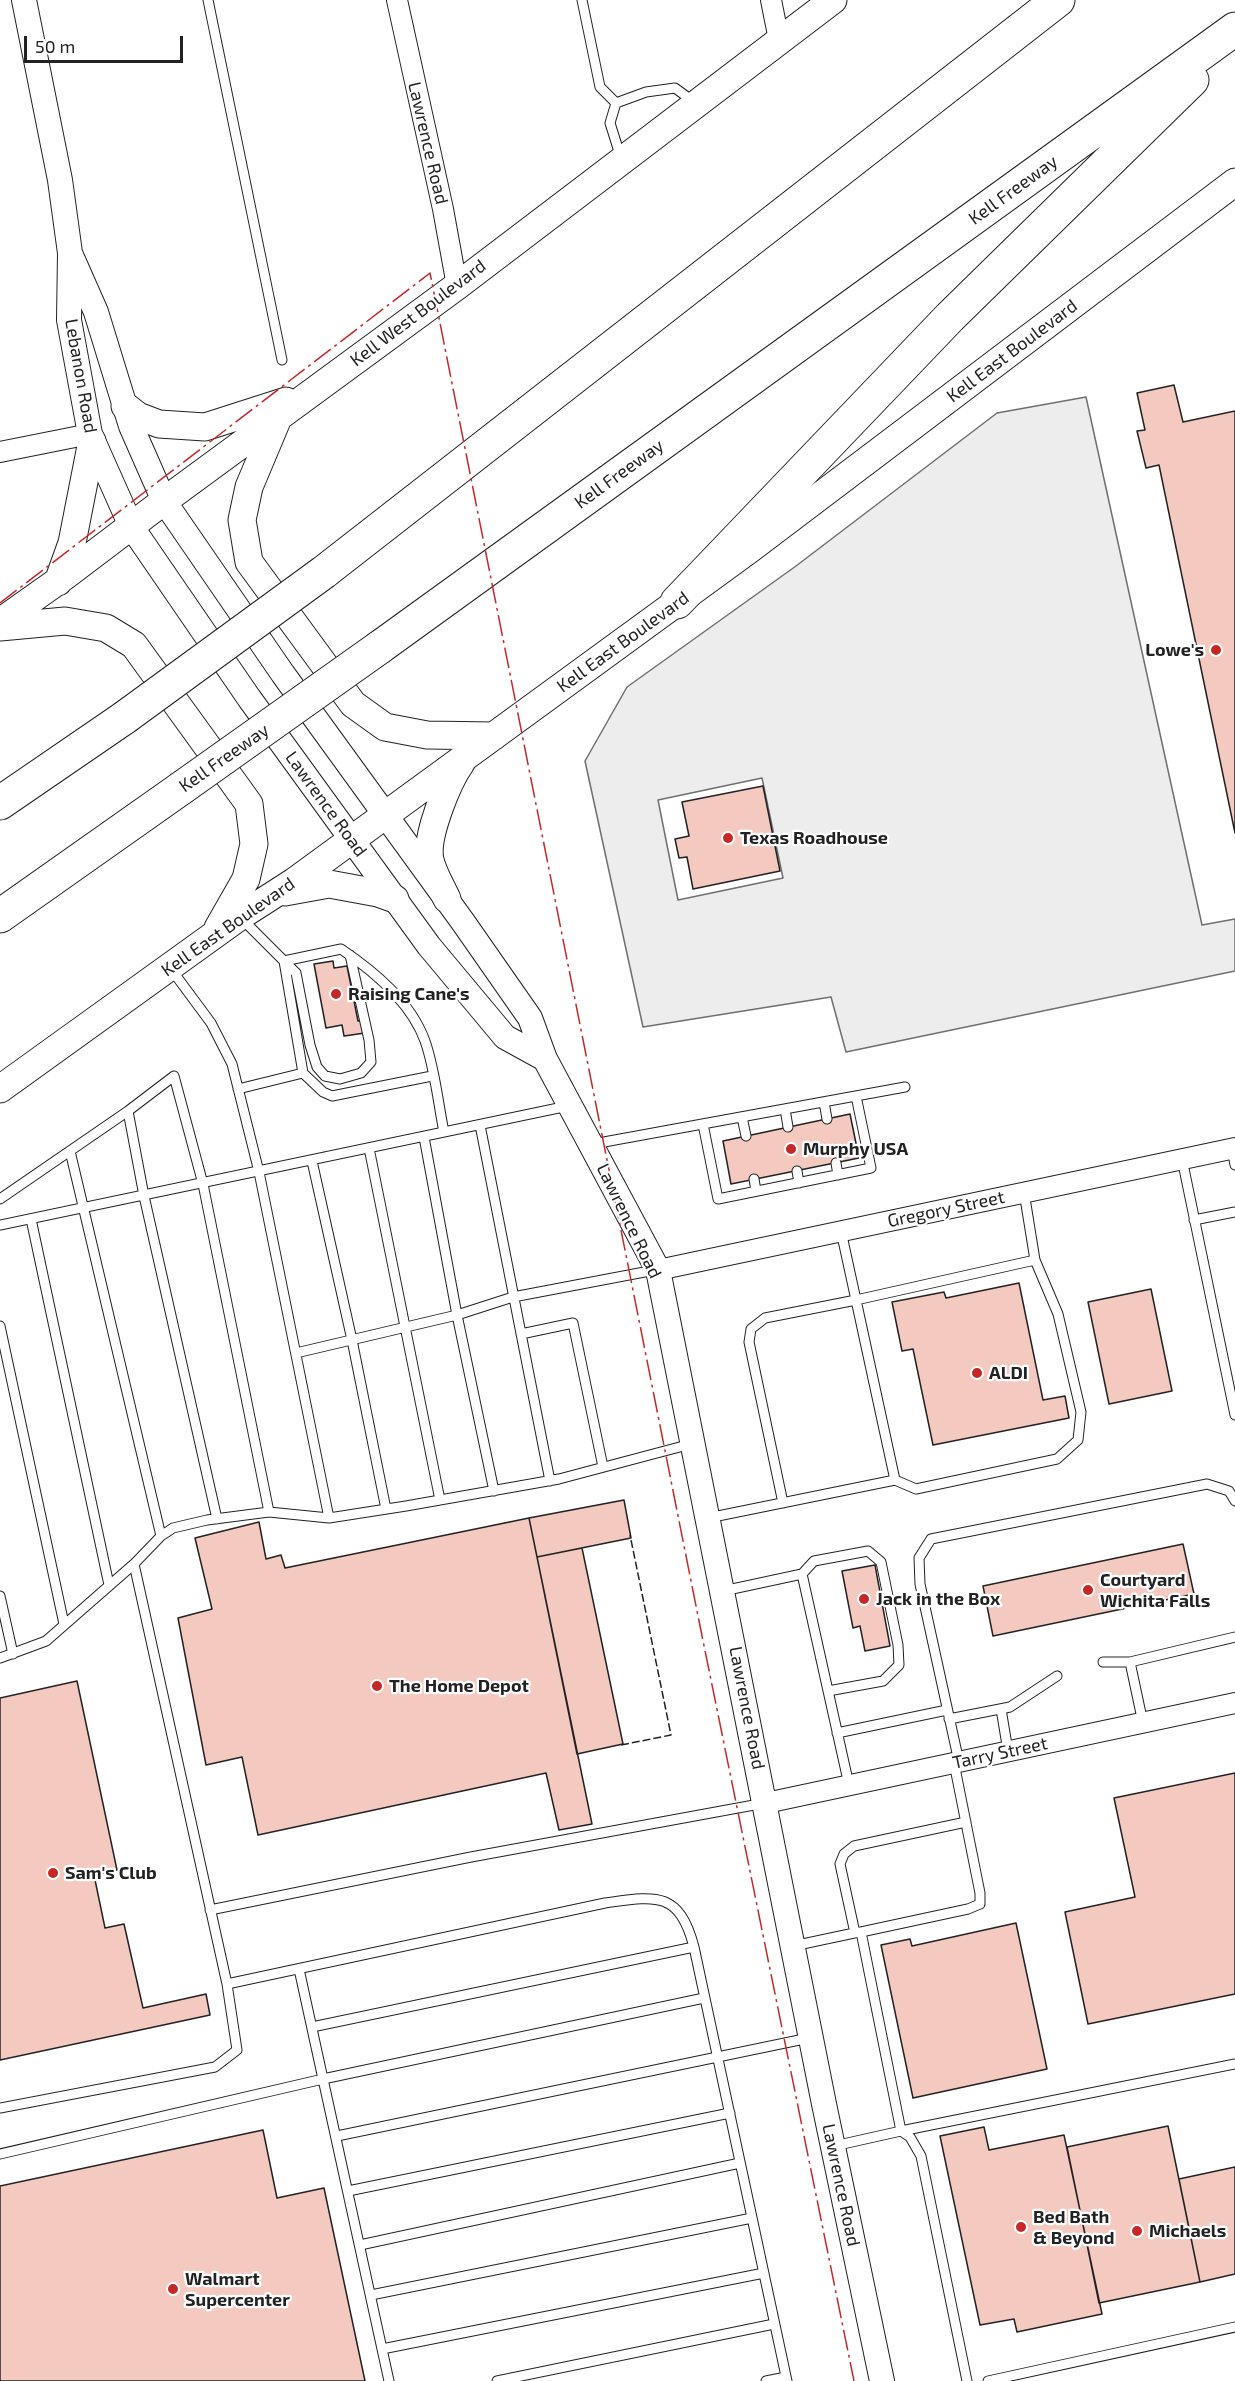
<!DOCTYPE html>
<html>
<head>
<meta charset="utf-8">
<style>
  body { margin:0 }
  #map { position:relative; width:1235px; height:2381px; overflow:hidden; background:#fff; font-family:"Exo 2",sans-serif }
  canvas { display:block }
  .scale { position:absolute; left:24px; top:36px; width:159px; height:27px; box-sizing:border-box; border:3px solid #222; border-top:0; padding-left:8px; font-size:18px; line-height:21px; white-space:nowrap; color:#222; -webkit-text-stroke:4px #fff; paint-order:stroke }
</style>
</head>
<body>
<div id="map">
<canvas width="1235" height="2381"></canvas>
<div class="scale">50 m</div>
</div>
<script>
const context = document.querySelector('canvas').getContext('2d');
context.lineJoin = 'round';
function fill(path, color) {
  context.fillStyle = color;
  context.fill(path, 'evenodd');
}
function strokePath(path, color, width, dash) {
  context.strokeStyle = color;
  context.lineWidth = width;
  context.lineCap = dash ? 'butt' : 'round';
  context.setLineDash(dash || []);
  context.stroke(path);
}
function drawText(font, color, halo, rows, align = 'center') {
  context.font = font + ' "Exo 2",sans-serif';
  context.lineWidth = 4.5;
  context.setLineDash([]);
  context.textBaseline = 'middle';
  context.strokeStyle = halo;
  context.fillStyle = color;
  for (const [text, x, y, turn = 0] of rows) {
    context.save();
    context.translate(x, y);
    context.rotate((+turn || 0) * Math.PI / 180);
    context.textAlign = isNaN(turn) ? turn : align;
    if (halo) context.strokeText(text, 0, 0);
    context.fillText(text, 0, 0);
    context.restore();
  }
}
const parking = new Path2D(`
  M1086,397L1202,925L1235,919V971L846,1052L831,997L643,1027L585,761L627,687L796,566L997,413ZM762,778L783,878L678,900L658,800Z`);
const building = new Path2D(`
  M1174,385L1183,422L1235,411V833L1159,465L1146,468L1137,431L1145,430L1137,393Z
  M763,786L780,871L693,889L687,857L679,858L675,839L689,836L682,802Z
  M333,961L334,968L347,966L358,1021L362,1020L365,1033L344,1036L342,1025L326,1028L314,964Z
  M850,1114L859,1158L731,1184L723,1141Z
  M1019,1283L1043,1400L1065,1396L1069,1418L933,1445L913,1349L902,1351L892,1302L944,1292L946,1298Z
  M1151,1289L1172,1391L1109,1404L1088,1302Z
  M624,1500L631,1538L537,1557L529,1518Z
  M529,1518L592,1824L559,1830L546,1773L258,1835L242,1757L206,1765L178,1618L212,1609L195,1538L259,1522L266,1559L281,1555L285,1568Z
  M1183,1544L1194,1594L993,1636L983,1586Z
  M582,1548L623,1744L577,1754L537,1557Z
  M875,1565L890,1646L865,1651L860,1626L853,1628L842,1571Z
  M77,1681L117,1870L94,1875L105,1928L124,1924L143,2008L206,1994L210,2015L0,2060V1698Z
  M1235,1773V1994L1088,2024L1065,1912L1135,1897L1114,1798Z
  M1016,1923L1047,2069L913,2098L881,1945L910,1939L912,1946Z
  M1168,2126L1200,2282L1099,2303L1067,2147Z
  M984,2127L989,2150L1064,2135L1102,2314L1017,2332L1014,2319L980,2325L940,2136Z
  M263,2130L277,2198L324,2188L365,2381H0V2186Z
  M1235,2167V2274L1200,2282L1179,2179Z`);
const service = new Path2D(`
  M208,0L282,360
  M582,0L600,87L616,103
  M621,158L610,123L616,103L646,92L675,88L694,102
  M241,918L296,973L310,1045L317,1067L325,1076L340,1079L361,1073L371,1062L369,1040L350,955
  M284,961L341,949C375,972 411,1002 425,1041C435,1069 438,1103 444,1132
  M284,961L303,1073L323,1092L332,1096L432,1076
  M171,969L211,1023L232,1064L259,1172L329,1518
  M238,1089L303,1073
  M824,1102L827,1119
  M785,1109L788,1127
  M128,1111L144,1196L217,1519
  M742,1117L746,1136
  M703,1124L718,1199L871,1168L856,1096
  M480,1125L550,1481
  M424,1137L457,1315L494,1491
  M593,1144L905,1087
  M369,1148L440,1500
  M1232,1149L1235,1165
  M70,1151L161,1536
  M1182,1159L1235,1415
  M312,1161L352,1340L386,1509
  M836,1163L838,1175
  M797,1171L799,1183
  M754,1179L756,1191
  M0,1199L128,1111L174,1076L203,1184L269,1512
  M31,1219L109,1585
  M1194,1220L1235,1212
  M0,1225L568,1106
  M841,1231L856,1300L1035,1260
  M0,1326L64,1624
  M521,1334L573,1323L603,1467
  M296,1353L457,1315L513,1297L655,1270
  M783,1503L749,1342L751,1329L765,1318L856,1300L895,1480
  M708,1518L895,1480L916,1489L1057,1459L1078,1440L1081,1412L1058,1314L1035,1260L1024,1192
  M802,1574L814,1561L868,1551L881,1562L898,1645L899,1665L883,1681L828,1691
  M723,1591L802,1574L849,1785
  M0,1596L13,1654
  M0,1658L46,1641L134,1564
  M1103,1662H1130L1235,1637
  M1130,1662L1143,1723
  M1001,1709L1008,1751
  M949,1719L1010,1707L1057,1676
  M837,1733L947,1710
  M959,1762L920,1584L919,1558L931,1539L1207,1484L1229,1491L1235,1501
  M210,1910L471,1857L765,1803
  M855,1933L840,1864L844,1854L854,1846L966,1822
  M793,1946L859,1932
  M299,1969L323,2079L704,1998
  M227,1984L605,1903C655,1896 679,1890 694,1947L787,2381
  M312,2027L694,1947
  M0,2108L215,2067L237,2050L227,1984L134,1564L161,1536L173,1528L207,1520L269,1512L329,1518L406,1506L559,1479L691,1444
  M901,2131L1235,2064
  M901,2131L910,2137L921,2156L967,2381
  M337,2136L809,2038
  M834,2146L901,2131L861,1932L968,1909L980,1904V1893L954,1763
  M0,2154L323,2079L389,2381
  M348,2191L730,2113
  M360,2245L740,2163
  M371,2295L752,2218
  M382,2349L764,2273
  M497,2381L774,2324
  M766,2381L786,2377
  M988,2381L1235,2327`);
const minor = new Path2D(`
  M397,0L443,209L457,286
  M771,0L779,40
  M0,452L90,434
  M658,1270L1235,1148
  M766,1803L1235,1703`);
const tertiary = new Path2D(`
  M24,0L60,180L70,253L69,320L90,434L131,526L249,698L429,946L505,1037L545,1059
  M70,253L96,312L131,426L164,501L283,674L463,922L530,1018L545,1059L658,1270L824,2104L882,2381`);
const secondary = new Path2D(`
  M125,406L138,416L159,424L205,427L286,401
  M278,418L249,487L242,520L249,562L353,704L385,727L427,735L494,736
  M58,582L72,543L92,441
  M0,622L65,576L164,501L457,286L833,0
  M0,627L65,621L106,628L134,645L249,804L254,844L246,879L218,928
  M285,892L329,884L378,893L395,899
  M447,899C441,886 433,873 430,860C425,837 448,781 461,763
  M0,1089L239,917L295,881L750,549L1235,182`);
const motorway = new Path2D(`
  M324,572L1058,0
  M677,602L950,317L1192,80
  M380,647L1235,29
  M0,803L124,718
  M0,916L180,789`);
const motorwayBridge = new Path2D(`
  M124,718L324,572
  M180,789L380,647`);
const fence = new Path2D(`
  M621,1745L671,1735L630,1535`);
const power = new Path2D(`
  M0,603L430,273L700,1626L854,2381`);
const markers = [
  [1216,650,6,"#c62828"],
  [728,838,6,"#c62828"],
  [336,994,6,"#c62828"],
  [791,1149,6,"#c62828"],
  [977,1373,6,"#c62828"],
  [1088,1590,6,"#c62828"],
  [864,1599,6,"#c62828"],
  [377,1686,6,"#c62828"],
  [53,1873,6,"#c62828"],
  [1021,2227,6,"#c62828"],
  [1137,2231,6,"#c62828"],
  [173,2289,6,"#c62828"]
];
const streetNames = [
  ["Lawrence Road",428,143,77],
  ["Kell Freeway",1013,190,-36],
  ["Kell West Boulevard",418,313,-37],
  ["Kell East Boulevard",1012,351,-37],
  ["Lebanon Road",81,376,80],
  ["Kell Freeway",619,474,-36],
  ["Kell East Boulevard",623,642,-36],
  ["Kell Freeway",224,758,-35],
  ["Lawrence Road",326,804,54],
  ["Kell East Boulevard",228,927,-35],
  ["Gregory Street",946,1209,-12],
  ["Lawrence Road",629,1221,64],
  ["Lawrence Road",747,1708,79],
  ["Tarry Street",1000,1753,-12],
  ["Lawrence Road",841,2185,78]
];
const poiNames = [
  ["Lowe's",1204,650,"right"],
  ["Texas Roadhouse",740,838],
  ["Raising Cane's",348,994],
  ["Murphy USA",803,1149],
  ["ALDI",989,1373],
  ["Courtyard",1100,1580],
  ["Wichita Falls",1100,1601],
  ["Jack in the Box",876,1599],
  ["The Home Depot",389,1686],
  ["Sam's Club",65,1873],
  ["Bed Bath",1033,2217],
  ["& Beyond",1033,2238],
  ["Michaels",1149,2231],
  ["Walmart",185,2279],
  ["Supercenter",185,2300]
];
fill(parking, '#ededed');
strokePath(parking, '#6f6f6f', 1.5);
fill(building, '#f3c9c0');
strokePath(building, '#222', 1.5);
strokePath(service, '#222', 11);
strokePath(minor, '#222', 22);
strokePath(tertiary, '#222', 26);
strokePath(secondary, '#222', 29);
strokePath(motorway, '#222', 35);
strokePath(service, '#fff', 9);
strokePath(minor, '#fff', 20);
strokePath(tertiary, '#fff', 24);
strokePath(secondary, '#fff', 27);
strokePath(motorway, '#fff', 33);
strokePath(motorwayBridge, '#222', 35, []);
strokePath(motorwayBridge, '#fff', 33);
strokePath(fence, '#222', 1.5, [8, 3]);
strokePath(power, '#c62828', 1.5, [21, 4.5, 3, 4.5]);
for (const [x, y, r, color] of markers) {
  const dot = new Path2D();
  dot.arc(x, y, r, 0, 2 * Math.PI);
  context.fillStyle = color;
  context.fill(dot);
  strokePath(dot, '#fff', 2);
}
drawText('18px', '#222', '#fff', streetNames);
drawText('bold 18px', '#222', '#fff', poiNames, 'left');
</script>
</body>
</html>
